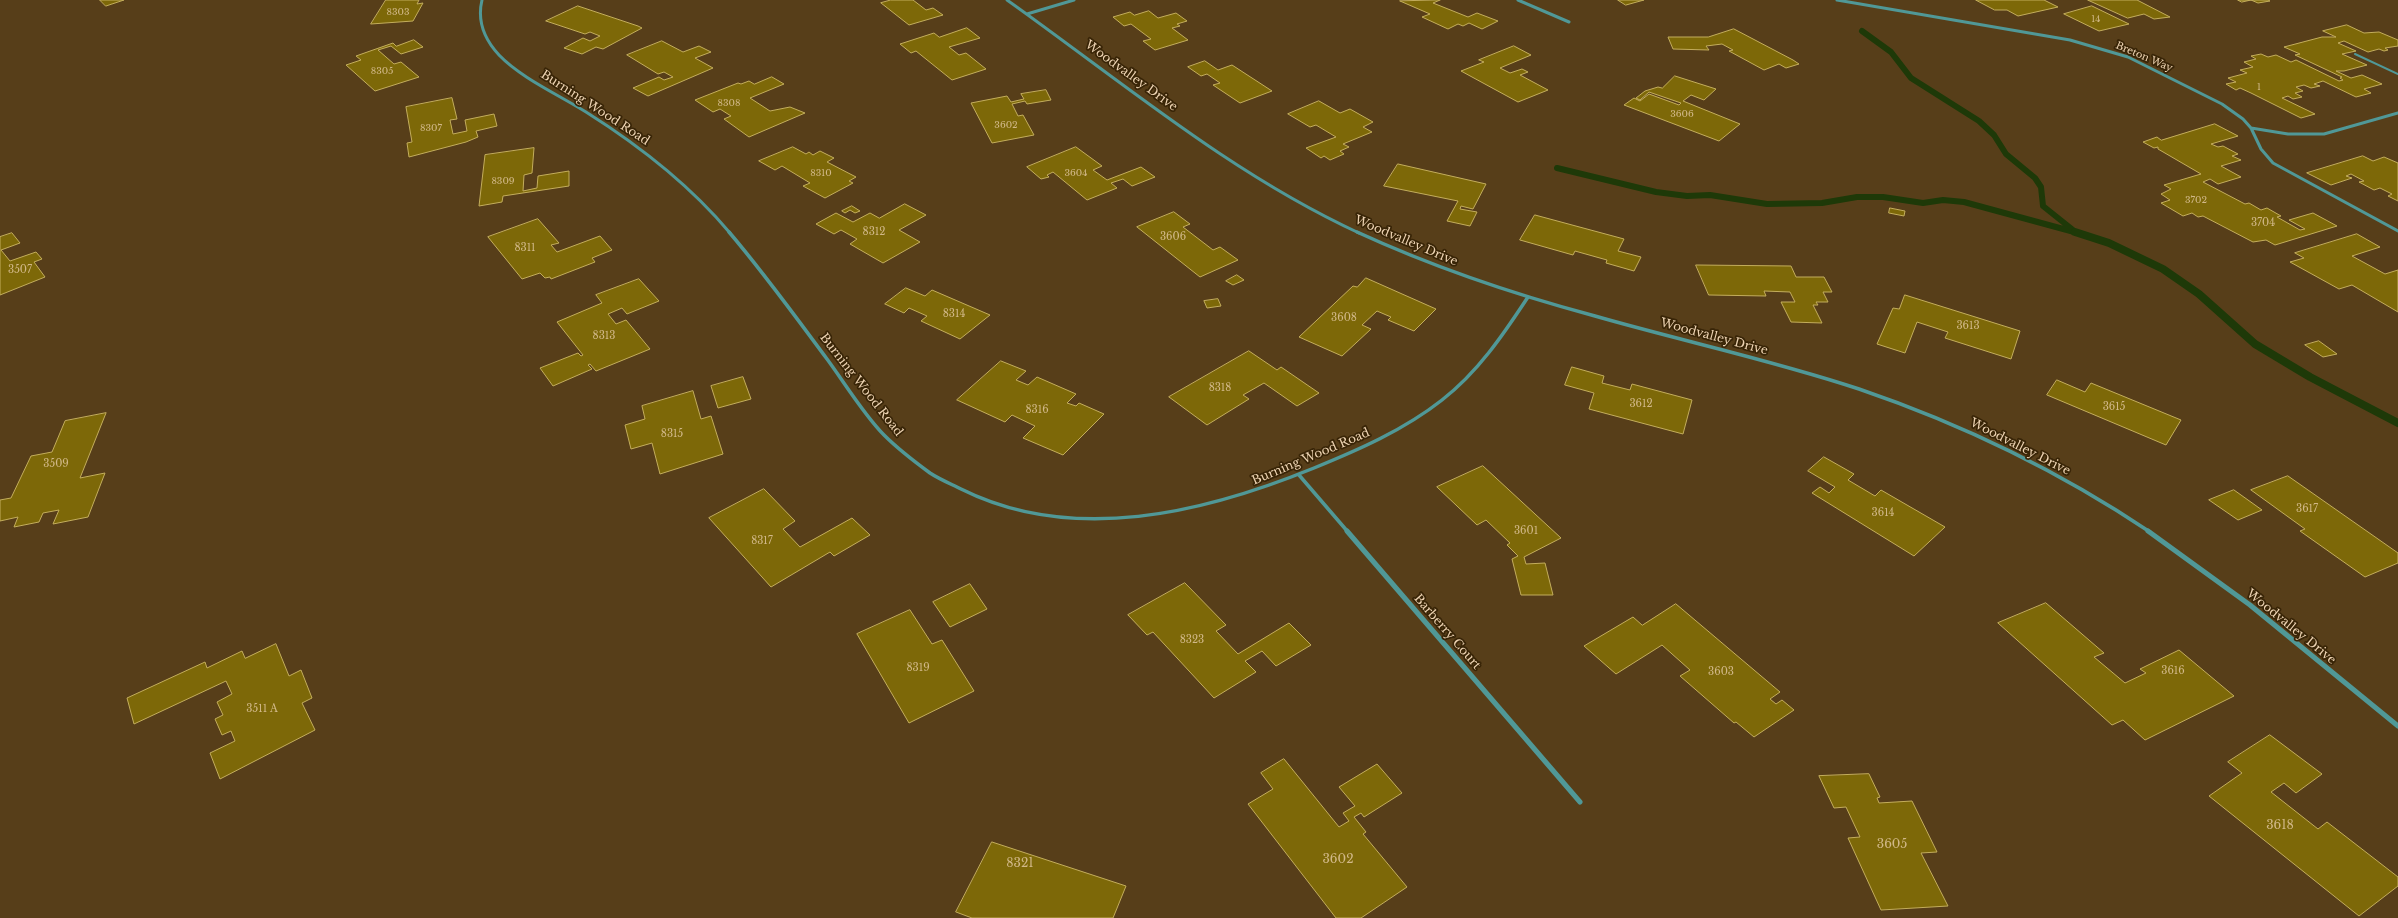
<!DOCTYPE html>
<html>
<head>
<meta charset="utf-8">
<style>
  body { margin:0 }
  canvas { display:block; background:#573e19 }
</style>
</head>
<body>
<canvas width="2398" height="918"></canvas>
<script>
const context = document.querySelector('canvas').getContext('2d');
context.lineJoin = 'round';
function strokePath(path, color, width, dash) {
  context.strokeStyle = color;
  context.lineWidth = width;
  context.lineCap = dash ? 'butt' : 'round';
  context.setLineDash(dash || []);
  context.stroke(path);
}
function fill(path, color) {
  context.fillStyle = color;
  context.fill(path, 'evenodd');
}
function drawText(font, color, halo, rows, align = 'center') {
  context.font = font + ' "Libre Baskerville",serif';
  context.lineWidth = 3.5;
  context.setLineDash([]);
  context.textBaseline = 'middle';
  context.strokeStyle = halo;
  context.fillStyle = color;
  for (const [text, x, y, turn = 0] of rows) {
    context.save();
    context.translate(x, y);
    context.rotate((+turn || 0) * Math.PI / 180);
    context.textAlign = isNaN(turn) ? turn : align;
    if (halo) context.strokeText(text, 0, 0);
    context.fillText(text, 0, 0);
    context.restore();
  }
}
const streamFar1 = new Path2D(`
  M1862,31L1891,52L1911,78L1979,121L1994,135L2006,154L2035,178L2041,187L2043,206L2073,230
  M1557,168L1656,192L1687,196L1710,195L1767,204L1822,203L1857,197H1883L1923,203L1943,200L1964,202L2078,233`);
const stream = new Path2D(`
  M2075,232L2109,243L2163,269L2199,294L2255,344L2310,377L2398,423`);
const building = new Path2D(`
  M100,0H124L106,6Z
  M386,0H419L417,4L423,3L413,21L371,24Z
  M891,0H913L926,10L933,8L943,15L909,25L881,3Z
  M1440,0L1433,3L1468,17L1477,13L1498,21L1482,29L1469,23L1463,26L1458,24L1448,29L1422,17L1430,14L1400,1Z
  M1618,0H1644L1626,5Z
  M1976,0H2044L2058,7L2018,16L2007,10H1995Z
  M2088,0H2137L2170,17L2154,19L2144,14L2128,18Z
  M2238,0H2268L2270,1L2258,3L2251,0L2242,2Z
  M578,6L638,26L642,28L603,49L596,47L582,54L564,48L583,38L590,41L600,36L590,32L585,34L546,21Z
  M2092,6L2129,24L2099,31L2064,14Z
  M1149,11L1158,18L1176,13L1187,21L1177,24L1180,26L1172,28L1188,40L1155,50L1143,41L1151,39L1131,24L1124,26L1113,17L1130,12L1134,15Z
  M2347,25L2364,33L2379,32L2398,40V46L2385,48L2388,50L2384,51L2379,49L2368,52L2344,41L2338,43L2356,51L2342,54L2367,65L2344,71H2336L2351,78L2362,75L2382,84L2364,89L2371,93L2356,97L2323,81L2314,84L2320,86L2311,88L2304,85L2296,87L2303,91L2295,93L2302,97L2293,99L2288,96L2282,98L2315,114L2301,118L2251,93L2240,88L2236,90L2226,84L2236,82L2228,78L2247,73L2240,70L2253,67L2244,62L2256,59L2251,56L2261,54L2268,57L2276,55L2291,62L2296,60L2339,81L2343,80L2340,78L2342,77L2295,55L2300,54L2284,47L2322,37H2336L2323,31Z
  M967,28L980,38L949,47L959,55L966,53L986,69L952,80L916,51L911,53L900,44L934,33L939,37Z
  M1734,29L1793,60L1799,64L1786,68L1779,64L1764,70L1729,51L1733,50L1722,44L1706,46L1709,50L1673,49L1668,37H1708Z
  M414,40L423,47L401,54L391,46L378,50L394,64L401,62L419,77L375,91L346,65L361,60L356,56L393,43L396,46Z
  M662,41L683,52L699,46L711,52L695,58L713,68L648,96L633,88L659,77L664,80L673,77L664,72L658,74L627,55Z
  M1514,46L1531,55L1500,68L1510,73L1522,69L1528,72L1520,75L1548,90L1518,102L1461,71L1484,62L1479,60Z
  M1205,61L1218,70L1232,65L1272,91L1240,103L1213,85L1220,83L1207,74L1201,76L1188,67Z
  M1675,76L1716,89L1704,100L1691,95L1683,101L1740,124L1719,141L1624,105L1634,98L1640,101L1649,94L1679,105L1681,103L1649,92L1640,100L1636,98L1645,91L1658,87L1662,88Z
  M772,77L784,84L750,98L770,111L790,107L805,113L749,137L724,119L731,116L720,109L713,112L695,100L738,83L741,84L749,81L754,84Z
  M1046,90L1051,100L1027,104L1025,101L1012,104L1018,116L1023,115L1034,135L992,143L971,103L1007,96L1011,102L1024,99L1021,94Z
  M452,98L457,119L450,120L453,134L467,131L465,120L494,114L497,126L476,131L478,137L466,142L409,157L407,143L412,142L406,107Z
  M1319,101L1340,113L1350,109L1373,122L1363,127L1372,132L1343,144L1349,147L1340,151L1344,154L1330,160L1324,156L1321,158L1306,148L1336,137L1316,125L1310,127L1288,114Z
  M2215,124L2238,136L2211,144L2218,147L2223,146L2238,154L2232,156L2241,160L2221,166L2241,177L2218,184L2210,179L2203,182L2245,204L2249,203L2261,210L2267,208L2281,216L2277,217L2300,230L2305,229L2289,220L2313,213L2337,226L2275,245L2266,240L2253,242L2203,216L2198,217L2192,213L2183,216L2161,203L2170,200L2161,194L2171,189L2164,185L2201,174L2158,149V147L2154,148L2143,142L2157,137L2161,140Z
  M793,147L806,154L809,152L813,155L820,151L834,158L827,162L856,177L849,181L853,183L825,198L803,186L810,183L782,166L775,170L759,161Z
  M1076,147L1102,166L1093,170L1107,180L1141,167L1155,177L1132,186L1123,179L1111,183L1117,188L1087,200L1053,172L1047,175L1049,177L1041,179L1027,167Z
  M534,148L532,173L524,175L523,191L537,188L538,176L569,171V186L503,196L502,202L479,206L485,155Z
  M2363,156L2373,161L2384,157L2398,163V201L2388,196L2392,194L2380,188L2374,190L2359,182L2364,181L2351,174L2346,176L2352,178L2331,185L2307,173Z
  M1398,164L1486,184L1473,209L1461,206L1460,209L1477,212L1470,226L1447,221L1458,201L1384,186Z
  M905,204L926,215L899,230L920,242L883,263L850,244L857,239L841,230L834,234L816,224L836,213L853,222L870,213L879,218Z
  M852,206L860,211L855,213L850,210L845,213L842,211Z
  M1890,208L1905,211L1904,216L1889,213Z
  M1174,212L1190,224L1183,227L1213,250L1220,247L1238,260L1200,277L1137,227Z
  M1535,215L1624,239L1618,251L1641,257L1634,271L1606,263L1607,260L1575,251L1573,255L1520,240Z
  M538,219L559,243L551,245L557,252L600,236L612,250L592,258L595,262L551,279L550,277L545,278L540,273L522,279L488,237Z
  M12,233L20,243L1,250L10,261L36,252L42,259L34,262L45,277L0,295V237Z
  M2357,234L2380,247L2352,256L2385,274L2398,270V312L2352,285L2339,289L2290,262L2304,258L2295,253Z
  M1696,265L1791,266L1796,277H1824L1832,292H1823L1828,302H1816L1818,305H1813L1822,323L1791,322L1781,302H1795L1790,292L1764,291L1766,296L1709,295Z
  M1237,275L1244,280L1233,285L1226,281Z
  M1366,278L1436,309L1414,331L1388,320L1391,317L1377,311L1362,325L1371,329L1342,356L1299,337L1353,286L1357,287Z
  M639,279L659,301L627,314L622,308L608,314L616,324L626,320L650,349L596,371L590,364L588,365L592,369L553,386L540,368L578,353L581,356L583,355L557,322L602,303L596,295Z
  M906,288L925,296L932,290L990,315L960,339L921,321L927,316L909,308L904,313L885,304Z
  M1905,295L2020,331L2011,359L1945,338L1948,332L1917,322L1905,353L1877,344L1893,308L1899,309Z
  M1218,299L1221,306L1207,308L1204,301Z
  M2319,341L2337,354L2323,357L2305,345Z
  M1249,351L1277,370L1281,367L1319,393L1297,406L1264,383L1243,395L1249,399L1207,425L1169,397Z
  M1001,361L1026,371L1016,380L1028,385L1037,377L1076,394L1067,403L1076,406L1079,403L1104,414L1063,455L1023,438L1035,426L1012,415L1005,422L957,400Z
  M1572,367L1604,376L1602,383L1630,390L1632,384L1692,400L1683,434L1589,409L1594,393L1565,385Z
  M743,377L751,399L718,408L711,386Z
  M2057,380L2085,392L2091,383L2181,420L2166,445L2047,395Z
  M693,391L701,419L711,416L723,454L660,474L652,443L631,449L625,425L645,419L642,406Z
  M106,413L80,478L105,473L88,517L53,524L59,510L43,513L39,522L14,527L18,517L0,521V500L11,498L31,456L52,452L65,421Z
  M1824,457L1854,474L1848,480L1875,496L1881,490L1945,527L1914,556L1812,493L1820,487L1829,493L1835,487L1808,471Z
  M1483,466L1561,538L1524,557L1526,564L1545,563L1553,595H1521L1512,559L1518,556L1507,545L1510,543L1486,520L1477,525L1437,487Z
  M2288,476L2398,553V563L2365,577L2300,531L2305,529L2251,490Z
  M764,489L795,521L783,529L800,547L852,518L870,535L834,556L830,552L771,587L709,518Z
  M2234,490L2262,510L2238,520L2209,500Z
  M1185,583L1226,625L1216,631L1238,654L1289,623L1311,645L1276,666L1262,651L1245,661L1256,672L1214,698L1153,632L1147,635L1128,615Z
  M970,584L987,609L950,627L933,602Z
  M2046,603L2104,653L2094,657L2125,683L2146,673L2140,669L2179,650L2234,696L2145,740L2123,720L2112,725L1998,623Z
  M1676,604L1780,692L1770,699L1776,704L1782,700L1794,710L1754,737L1736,722L1734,723L1680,676L1690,670L1662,645L1616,674L1584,646L1633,617L1642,625Z
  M910,610L932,644L942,640L974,691L909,723L857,634Z
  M276,644L289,676L301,670L312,698L302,703L315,730L220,779L210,753L235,741L231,731L222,735L215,719L223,715L217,702L232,694L226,681L134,724L127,698L205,662L207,668L242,651L245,658Z
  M2270,735L2322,774L2296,793L2284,783L2271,792L2318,829L2327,822L2398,877V886L2359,916L2209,796L2242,773L2228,762Z
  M1284,759L1339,827L1349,821L1343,813L1355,806L1339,787L1377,764L1402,793L1364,817L1361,813L1354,817L1366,832L1363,834L1407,887L1361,918H1336L1248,804L1273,789L1261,773Z
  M1869,774L1880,797L1877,798L1879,803L1912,801L1937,852L1921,853L1948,906L1881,910L1848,838L1860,837L1846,807L1834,808L1819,776Z
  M992,842L1126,886L1113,918H972L956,912Z`);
const lane = new Path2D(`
  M2355,54L2398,74`);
const streetFar2 = new Path2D(`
  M482,0C477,21 485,40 499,55C521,78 559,95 586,112C640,146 689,184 730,233
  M1007,0C1121,81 1231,174 1359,233
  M1518,0L1569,22
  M1837,0L2070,40L2128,57L2222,104L2243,119L2251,128L2261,149L2273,163L2398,231
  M1027,14L1074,0
  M2251,128L2288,134H2324L2398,113`);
const streetFar1 = new Path2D(`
  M729,232C764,273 795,316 827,359C844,382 864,415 884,435C897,448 915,462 930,473C939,479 951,484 961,489C1073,545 1204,513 1314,468C1358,450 1404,430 1442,400C1478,372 1503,335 1528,297
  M1357,232C1433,267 1513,294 1595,316C1682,341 1772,360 1859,389C1962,424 2059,471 2150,532
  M1299,475L1348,532`);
const street = new Path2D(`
  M1347,531L1580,802
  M2148,531L2250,605L2398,726`);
const farNumbernames = [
  ["8303",398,12],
  ["14",2096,19],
  ["8305",382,71],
  ["1",2259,87],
  ["8308",729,103],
  ["3606",1682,114],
  ["3602",1006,125],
  ["8307",431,128],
  ["8310",821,173],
  ["3604",1076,173],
  ["8309",503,181],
  ["3702",2196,200]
];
const farStreetnames = [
  ["Breton Way",2144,57,23]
];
const numberNames = [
  ["3704",2263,223],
  ["8312",874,232],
  ["3606",1173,237],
  ["8311",525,248],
  ["3507",20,270],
  ["8314",954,314],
  ["3608",1344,318],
  ["3613",1968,326],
  ["8313",604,336],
  ["8318",1220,388],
  ["3612",1641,404],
  ["3615",2114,407],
  ["8316",1037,410],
  ["8315",672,434],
  ["3509",56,464],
  ["3617",2307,509],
  ["3614",1883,513],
  ["3601",1526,531],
  ["8317",762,541],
  ["8323",1192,640],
  ["8319",918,668],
  ["3616",2173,671],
  ["3603",1721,672],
  ["3511 A",262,709]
];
const streetNames = [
  ["Woodvalley Drive",1131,76,36],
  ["Burning Wood Road",595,108,33],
  ["Woodvalley Drive",1406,241,23],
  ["Woodvalley Drive",1714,337,15],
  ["Burning Wood Road",861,385,52],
  ["Woodvalley Drive",2020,447,27],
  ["Burning Wood Road",1311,457,-23],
  ["Woodvalley Drive",2291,627,39],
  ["Barberry Court",1447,632,49]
];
const nearNumbernames = [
  ["3618",2280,826],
  ["3605",1892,845],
  ["3602",1338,860],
  ["8321",1020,864]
];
strokePath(streamFar1, '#1e3908', 6);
strokePath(stream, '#1e3908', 8);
fill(building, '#7d6808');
strokePath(building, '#c3ad5c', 1);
strokePath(lane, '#509897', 2);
strokePath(streetFar2, '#509897', 3);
strokePath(streetFar1, '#509897', 3.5);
strokePath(street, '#509897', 5);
drawText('9px', '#d1b888', null, farNumbernames);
drawText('10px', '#edd3b2', '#392507', farStreetnames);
drawText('10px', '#d1b888', null, numberNames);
drawText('12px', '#edd3b2', '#392507', streetNames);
drawText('12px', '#d1b888', null, nearNumbernames);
</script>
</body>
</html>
